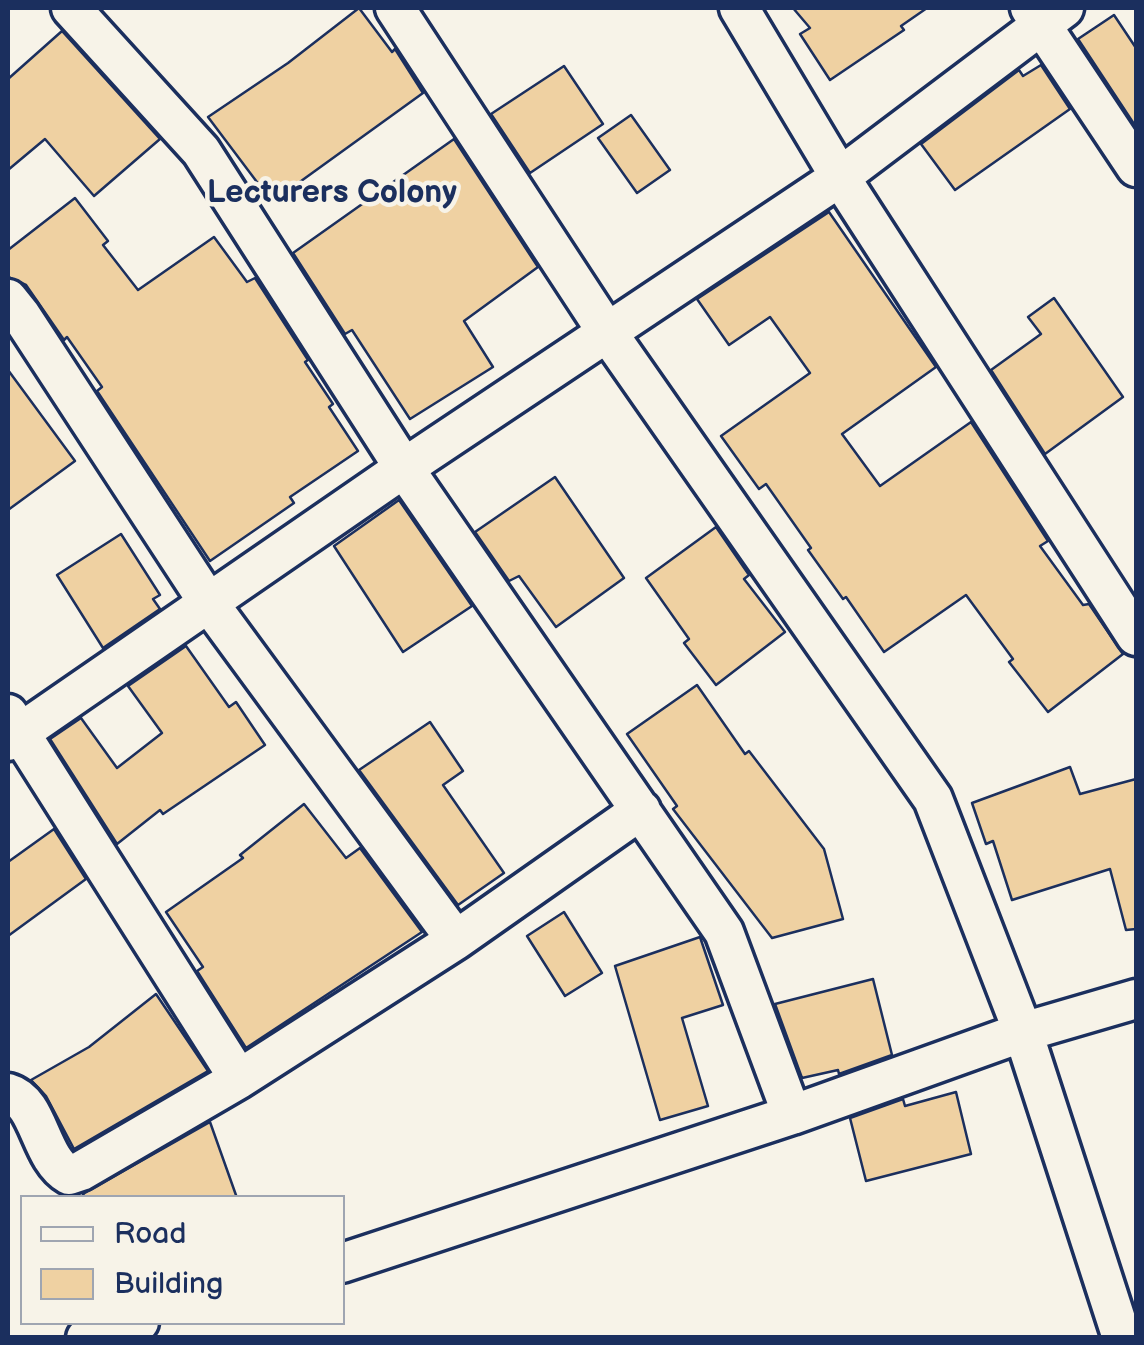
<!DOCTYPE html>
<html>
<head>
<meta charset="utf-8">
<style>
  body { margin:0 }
  #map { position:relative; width:1144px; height:1345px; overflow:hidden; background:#f7f3e8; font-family:"Balsamiq Sans",sans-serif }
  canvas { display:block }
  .frame { position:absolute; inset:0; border:10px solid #1b2f5e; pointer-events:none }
  .legend { position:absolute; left:20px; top:1195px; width:325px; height:130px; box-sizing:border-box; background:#f7f3e8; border:2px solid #9fa5b1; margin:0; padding:12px 18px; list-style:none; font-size:30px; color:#1b2f5e }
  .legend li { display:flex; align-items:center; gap:20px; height:50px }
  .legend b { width:50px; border:2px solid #9fa5b1 }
</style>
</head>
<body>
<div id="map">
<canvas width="1144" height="1345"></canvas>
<div class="frame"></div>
<ul class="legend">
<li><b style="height:12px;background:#f7f3e8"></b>Road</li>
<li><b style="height:28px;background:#efd1a2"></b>Building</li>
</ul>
</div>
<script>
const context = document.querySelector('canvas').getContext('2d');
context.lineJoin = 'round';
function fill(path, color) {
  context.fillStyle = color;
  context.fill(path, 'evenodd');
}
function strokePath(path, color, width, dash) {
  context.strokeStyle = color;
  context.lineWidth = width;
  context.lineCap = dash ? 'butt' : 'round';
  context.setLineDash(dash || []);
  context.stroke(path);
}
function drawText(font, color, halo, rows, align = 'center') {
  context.font = font + ' "Balsamiq Sans",sans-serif';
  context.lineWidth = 9;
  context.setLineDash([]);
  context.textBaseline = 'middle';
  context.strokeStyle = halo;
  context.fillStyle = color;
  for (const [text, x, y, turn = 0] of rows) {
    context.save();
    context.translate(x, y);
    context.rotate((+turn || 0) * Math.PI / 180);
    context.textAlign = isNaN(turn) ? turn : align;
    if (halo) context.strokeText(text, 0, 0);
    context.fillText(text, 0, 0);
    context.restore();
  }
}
const building = new Path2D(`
  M359,8L392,52L395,49L423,93L272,202L208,117L288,63Z
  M793,8H927L901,26L904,30L830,80L800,34L810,28Z
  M1114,15L1136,48V127L1078,39Z
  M62,31L160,139L94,196L45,139L8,170V79Z
  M1041,65L1070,109L955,190L921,144L1019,70L1023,76Z
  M564,66L603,124L530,173L491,114Z
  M631,115L670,170L637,193L598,138Z
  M454,139L538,267L464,321L493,367L410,419L352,330L345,334L293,253Z
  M75,198L108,241L103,245L138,290L214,237L247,282L255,278L308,360L305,362L333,404L329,407L358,451L290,497L294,503L210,561L97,391L102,387L67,337L64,340L26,285L8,277V250Z
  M829,212L936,367L842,434L880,486L971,422L1048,541L1040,546L1083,605L1089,604L1123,654L1048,712L1009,662L1013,659L966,595L884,652L846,597L843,599L808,550L811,548L766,484L759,489L721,436L810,373L770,317L729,345L697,299Z
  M1054,298L1123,397L1045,454L991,370L1041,334L1028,317Z
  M8,370L75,461L8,510Z
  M555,477L624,578L556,627L519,576L509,581L475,532Z
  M399,500L472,606L403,652L334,546Z
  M716,527L749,575L744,579L785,632L716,685L684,643L689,639L646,578Z
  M121,534L160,595L153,599L160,609L103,648L57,575Z
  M186,646L229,707L236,702L265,745L163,814L160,810L117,844L50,739L81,718L117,768L162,733L128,686Z
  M697,685L745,754L749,751L824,849L843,919L772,938L673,809L677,806L627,734Z
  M430,722L463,771L443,785L504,873L458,905L359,770Z
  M1070,767L1080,794L1136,779V929L1126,930L1110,869L1012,900L993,841L986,844L972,803Z
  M304,804L346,858L360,848L422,932L246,1048L197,971L203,967L166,912L243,858L240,855Z
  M54,829L86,879L8,936V862Z
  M564,912L602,973L565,996L527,936Z
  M700,937L723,1005L682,1018L708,1106L660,1120L615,966Z
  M873,979L892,1055L839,1074L838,1070L802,1078L775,1004Z
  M156,994L208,1071L74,1149L46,1096L31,1080L89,1047Z
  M956,1092L971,1154L866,1181L850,1118L903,1099L905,1106Z
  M210,1122L237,1198H85L83,1194Z`);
const street = new Path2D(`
  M71,8L201,151L404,468L724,932L792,1115
  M395,8L607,332L933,799L1023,1032L1122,1338
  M739,8L840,177L1136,636
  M1030,8L1136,167
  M8,299L20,314L208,602L456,940
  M8,714L239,1079
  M8,741L404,468L840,177L1064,8
  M8,1093C40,1102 39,1158 69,1175L81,1171L239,1079L456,940L641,810
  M342,1263L792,1115L1023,1032L1136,999
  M86,1338L139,1322`);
const neighbourhoodNames = [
  ["Lecturers Colony",332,194]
];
fill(building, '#efd1a2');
strokePath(building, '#1b2f5e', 2.5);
strokePath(street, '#1b2f5e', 45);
strokePath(street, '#f7f3e8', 38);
drawText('bold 32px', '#1b2f5e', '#f7f3e8', neighbourhoodNames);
</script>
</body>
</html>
